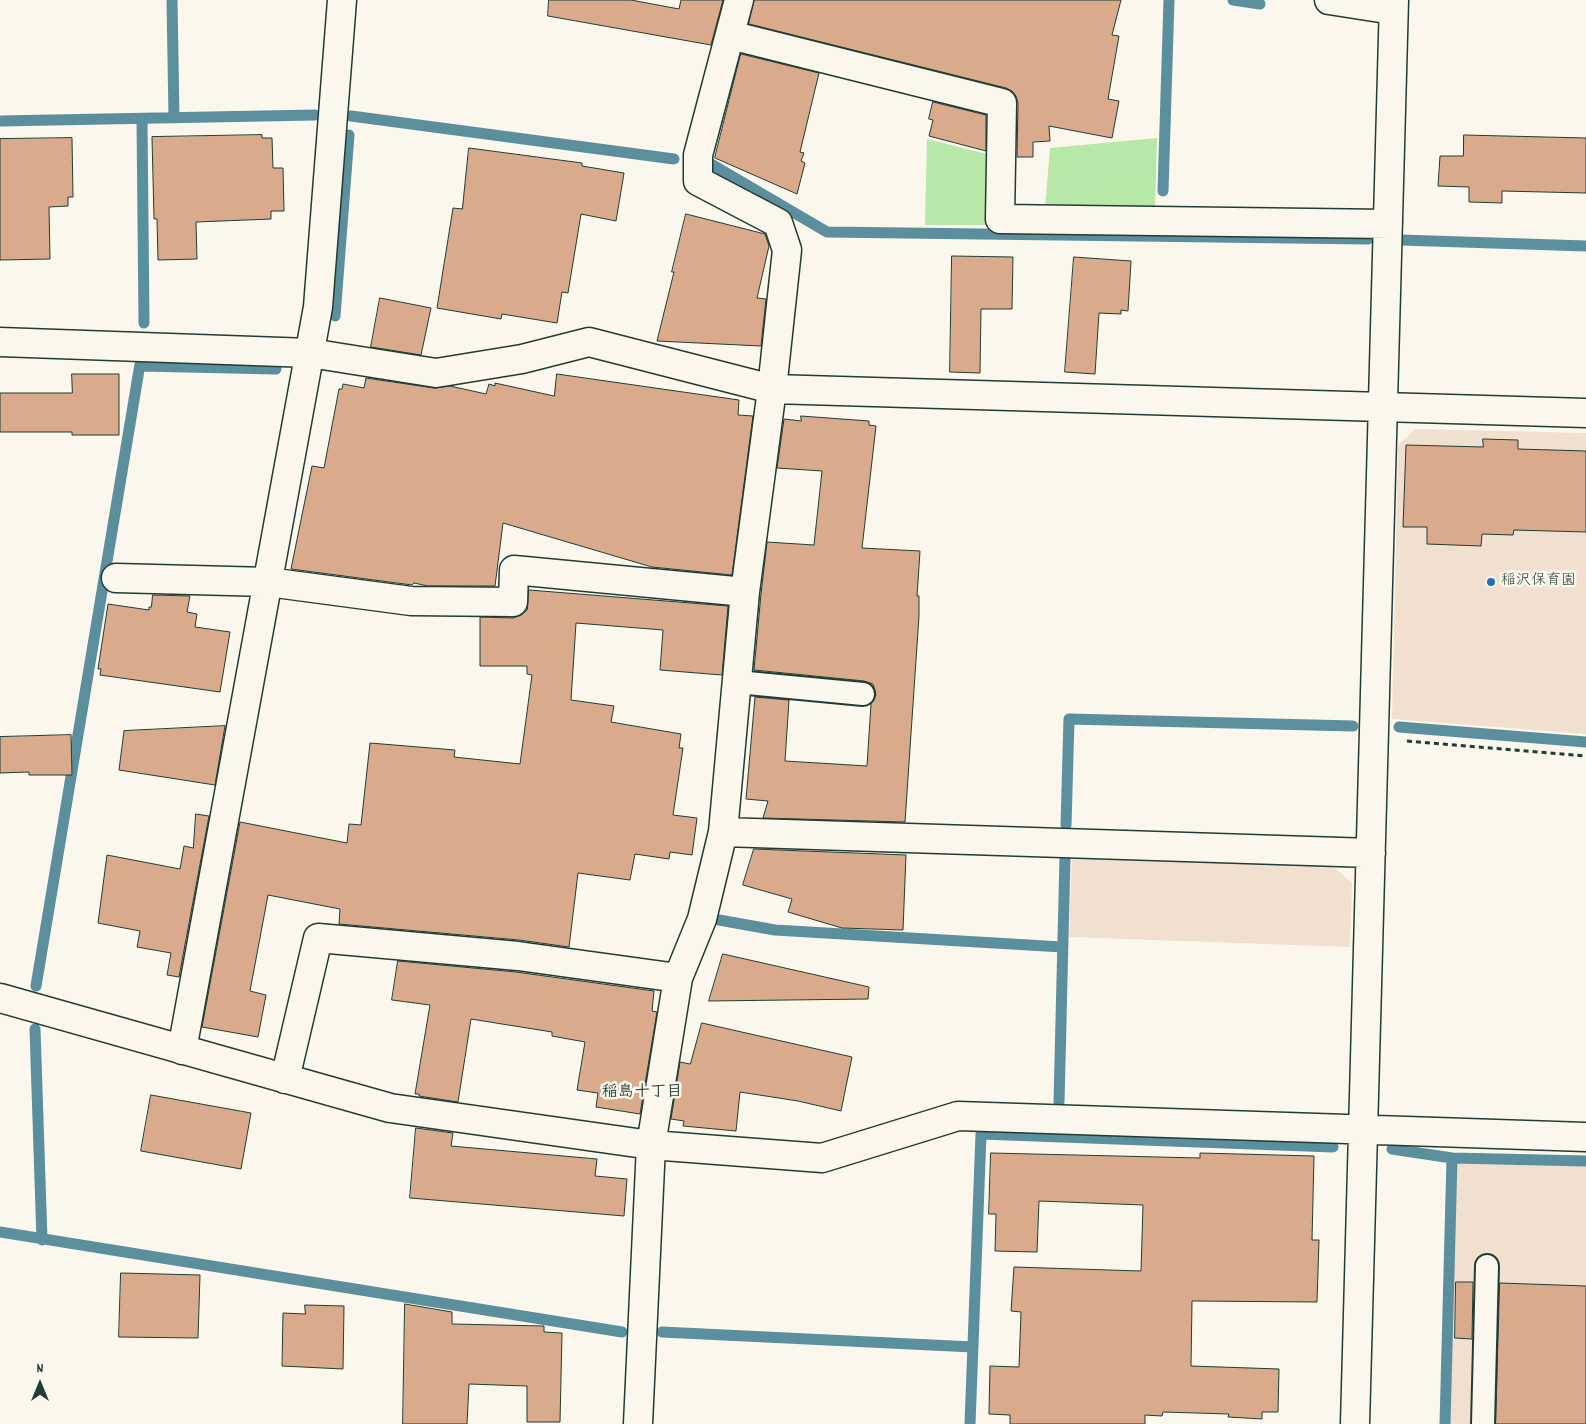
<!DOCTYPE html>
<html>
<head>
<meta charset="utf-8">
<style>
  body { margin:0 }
  #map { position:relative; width:1586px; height:1424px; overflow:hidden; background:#fbf7ec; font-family:Dekko,sans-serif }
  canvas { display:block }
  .north { position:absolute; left:15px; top:1359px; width:50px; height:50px; -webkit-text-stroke:4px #fbf7ec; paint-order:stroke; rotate:0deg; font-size:14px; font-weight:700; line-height:20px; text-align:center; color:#1f3d34 }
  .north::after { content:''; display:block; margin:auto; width:18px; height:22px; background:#1f3d34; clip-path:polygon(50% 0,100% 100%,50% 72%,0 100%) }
</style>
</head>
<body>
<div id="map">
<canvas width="1586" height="1424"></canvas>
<div class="north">N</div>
</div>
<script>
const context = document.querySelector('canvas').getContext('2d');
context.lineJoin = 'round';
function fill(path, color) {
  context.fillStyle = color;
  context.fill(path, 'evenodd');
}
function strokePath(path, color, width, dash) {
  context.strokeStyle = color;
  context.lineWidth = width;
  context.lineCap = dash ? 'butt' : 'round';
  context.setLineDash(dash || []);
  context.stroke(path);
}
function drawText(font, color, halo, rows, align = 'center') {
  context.font = font + ' Dekko,"Klee One",sans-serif';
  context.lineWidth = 5;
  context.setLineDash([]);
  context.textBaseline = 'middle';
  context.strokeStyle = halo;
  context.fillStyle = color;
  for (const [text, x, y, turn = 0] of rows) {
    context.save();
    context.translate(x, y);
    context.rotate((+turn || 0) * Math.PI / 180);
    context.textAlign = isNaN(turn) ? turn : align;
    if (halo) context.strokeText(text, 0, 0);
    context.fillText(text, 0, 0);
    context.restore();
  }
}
const built = new Path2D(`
  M1415,429L1586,433V734L1392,719L1398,445Z
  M1072,853L1328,862L1352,883L1350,947L1069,937Z
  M1455,1163L1586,1166V1424H1448Z`);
const green = new Path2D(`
  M1157,138L1155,211L1045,209L1050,148Z
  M927,139L991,155L990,225H925Z`);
const stream = new Path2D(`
  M172,0L174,118
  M1233,0L1260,4
  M351,116L674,159
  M142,119L144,323
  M0,121L315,115
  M711,164L827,232L1368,239
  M1163,191L1169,0
  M1401,240L1586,246
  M335,316L349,135
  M140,366L276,369
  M1399,727L1586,742
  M1066,825L1069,719L1353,726
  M719,920L775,930L1062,947
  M36,986L140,364
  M35,1029L42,1240
  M1059,1102L1065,857
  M1392,1149L1452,1158L1586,1161
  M0,1232L622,1332
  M662,1332L973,1347
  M970,1424L981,1134L1333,1147
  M1445,1424L1452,1158`);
const building = new Path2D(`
  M549,0H631L679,9L681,0H723L711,45L548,16Z
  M754,0H1121L1112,35L1119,36L1108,99L1119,101L1112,138L1049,126L1050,141L1033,142V157H1017L1018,103L1016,96L1012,91L1006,88L749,24Z
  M741,54L819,73L800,152L804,153L801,161L805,163L797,194L715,158Z
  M933,102L986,115V151L929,136L933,120L929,119Z
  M262,135V138H272L273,168H283L284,211H271V219L196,222L197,259L158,260L157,219H154L152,137Z
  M1464,135L1586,138V193L1502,191V203L1469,202V187L1438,186L1440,156H1463Z
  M72,138L73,197H68V206L49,207L50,259L0,260V139Z
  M469,148L582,163V166L624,173L616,221L581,214L568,293L562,292L557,323L502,314L501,319L437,308L453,208L462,209Z
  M686,214L765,234L769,246L757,298L766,299L761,346L657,341L674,272H672Z
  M952,256L1013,257L1012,309H981L980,373L950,372Z
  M1074,257L1131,261L1128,311L1121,310V314L1099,313L1095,374L1065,372Z
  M380,298L431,308L421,355L371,347Z
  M72,374H119V435H72V432H0V393H72Z
  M557,374L739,400L738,415L753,416L732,575L652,567L503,523L495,586H428L414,583L412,585L291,569L312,466L324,468L339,389H342L343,384L364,388L366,378L434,388L450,386L486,394L489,384L495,386V383L554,396Z
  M801,416L869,421V425L876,426L862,548L920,551L917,596H919V616L905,822L763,818L768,801L746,799L755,697L789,700L785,761L867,766L871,704L876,695L873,684L864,681L754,670L761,594L767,542L814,545L822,471L777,468L784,419L801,421Z
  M1483,439L1518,440V449L1586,451V532L1514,530L1513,535L1482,534L1481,546L1427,544V527H1403L1406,445L1483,447Z
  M529,590L728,606L722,675L660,670L663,630L576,623L571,700L614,706L611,722L681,734L679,748H683L673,815L697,818L692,855L670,852L669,859L635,854L630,880L578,873L569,947L519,940L339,924L340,909L268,895L250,991L266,995L258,1037L202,1027L240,822L347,843L349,824L361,825L370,743L455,750L454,757L520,764L532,675L527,674V666H480V617L513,618L521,615L527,610Z
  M153,595L190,596L187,612L197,614L195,627L230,632L220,692L100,675L101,669H98L108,604L149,610V607H151Z
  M225,726L215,785L119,770L124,731Z
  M71,735L72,775H29V772L0,773V737Z
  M196,814L209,816L179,977L167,975L171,953L137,947L140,931L98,923L107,855L180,869L184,846L193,848Z
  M754,849L906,855L903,930L842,928L788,912L792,899L743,885Z
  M723,954L869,987L868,999L709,1001Z
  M398,961L516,972L654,991L652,1011L657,1012L640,1114L596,1107L598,1093L577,1090L585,1042L552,1036V1032L471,1019L458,1102L419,1096V1094H415L430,1005L392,1000Z
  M702,1023L852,1057L841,1111L798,1101L740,1092L736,1131L683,1126L684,1121L671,1119L680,1062L690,1064Z
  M151,1095L251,1113L241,1169L141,1151Z
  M416,1128L453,1133L451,1146L597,1159L595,1176L627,1179L624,1216L410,1198Z
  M991,1153L1200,1158V1153L1314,1156L1312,1240H1319L1317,1302L1192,1301L1191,1366L1279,1369L1278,1412H1262V1419L1228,1417L1229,1414L1163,1412L1162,1416L1145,1415V1424H1010V1415L989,1414L990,1366L1019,1367L1021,1312L1011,1311L1014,1267L1141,1271L1143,1205L1039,1201L1037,1252L995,1251L996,1214H989Z
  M121,1273L200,1275L198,1338L119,1337Z
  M1456,1282H1473L1472,1339L1455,1338Z
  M1500,1283L1586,1286V1424H1496Z
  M405,1304L452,1312V1324L544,1326V1332L562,1333L560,1422H527V1386L469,1384L467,1424H403Z
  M305,1305L344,1306L343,1369L282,1366L283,1313L305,1314Z`);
const path = new Path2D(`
  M1407,741L1586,756`);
const service = new Path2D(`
  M737,682L863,694
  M1483,1424L1487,1266`);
const minor = new Path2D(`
  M1329,0L1393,10
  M730,35L1002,103L1000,219L1388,224
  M0,342L310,353L436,373L522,359L589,342L772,389L1586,413
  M116,578L268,582L411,601L513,602L514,570L745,592
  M723,832L1371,853
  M0,998L390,1108L651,1145L822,1158L958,1116L1586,1137
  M182,1050L318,307L342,0
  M285,1079L318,938L518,956L678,978
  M638,1424L651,1145L678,978L702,919L723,832L745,592L772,389L787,250L778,223L698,181V155L739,0
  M1355,1424L1394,0`);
const markers = [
  [1491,582,5,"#1f6fb2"]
];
const poiNames = [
  ["稲沢保育園",1501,582]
];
const neighbourhoodNames = [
  ["稲島十丁目",642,1094]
];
fill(built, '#f1e0cf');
fill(green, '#b8e8a8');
strokePath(stream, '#5c8f9e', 11);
fill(building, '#daaa8c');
strokePath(building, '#1f3d34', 1);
strokePath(service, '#1f3d34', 26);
strokePath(minor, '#1f3d34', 31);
strokePath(path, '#1f3d34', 3, [5, 4]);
strokePath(service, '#fbf7ec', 22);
strokePath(minor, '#fbf7ec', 28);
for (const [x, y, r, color] of markers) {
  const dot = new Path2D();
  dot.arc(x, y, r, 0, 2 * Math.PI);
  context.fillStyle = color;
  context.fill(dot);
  strokePath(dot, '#fbf7ec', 2);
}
drawText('15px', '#1f3d34', '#fbf7ec', poiNames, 'left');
drawText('bold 16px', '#1f3d34', '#fbf7ec', neighbourhoodNames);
</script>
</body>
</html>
